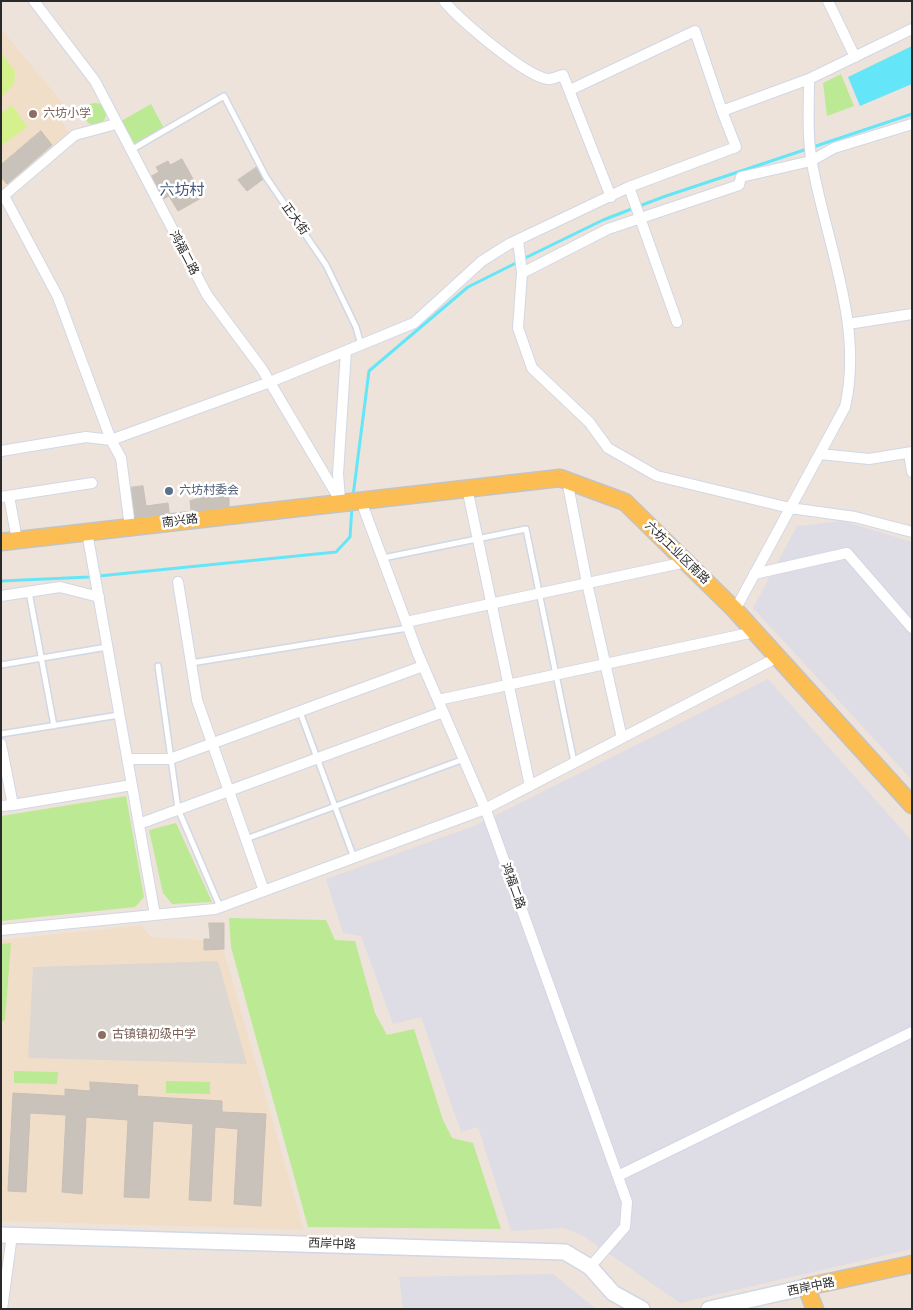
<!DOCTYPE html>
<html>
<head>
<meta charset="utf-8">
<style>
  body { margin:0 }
  #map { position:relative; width:913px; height:1310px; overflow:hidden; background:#eee3db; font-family:"IBM Plex Sans",sans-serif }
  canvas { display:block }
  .frame { position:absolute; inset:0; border:2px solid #2a2a2a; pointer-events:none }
</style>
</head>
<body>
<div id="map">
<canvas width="913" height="1310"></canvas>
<div class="frame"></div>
</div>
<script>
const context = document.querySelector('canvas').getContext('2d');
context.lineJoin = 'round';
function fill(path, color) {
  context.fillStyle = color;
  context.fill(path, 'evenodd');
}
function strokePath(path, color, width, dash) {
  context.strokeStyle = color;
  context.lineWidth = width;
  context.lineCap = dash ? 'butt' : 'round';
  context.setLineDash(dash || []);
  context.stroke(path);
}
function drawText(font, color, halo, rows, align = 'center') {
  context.font = font + ' "IBM Plex Sans","Noto Sans SC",sans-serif';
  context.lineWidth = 5;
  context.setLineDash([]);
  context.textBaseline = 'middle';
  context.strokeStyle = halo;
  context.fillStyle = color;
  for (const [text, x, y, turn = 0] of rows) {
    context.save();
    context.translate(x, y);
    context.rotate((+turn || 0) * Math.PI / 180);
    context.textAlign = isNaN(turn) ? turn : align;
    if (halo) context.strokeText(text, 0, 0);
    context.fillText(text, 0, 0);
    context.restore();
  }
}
const industrial = new Path2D(`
  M843,521L912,542V780L753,608L797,526Z
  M768,679L912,841V1249L680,1303L582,1235L564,1228L511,1231L478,1127L461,1132L421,1017L393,1024L361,936L343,933L326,879L474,826Z
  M553,1274L596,1309H403L399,1277Z`);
const education = new Path2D(`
  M1,29L68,109L60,118L70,135L1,192Z
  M141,925L151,937L221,941L304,1230L1,1221V940Z`);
const green = new Path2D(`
  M841,74L854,106L827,116L823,83Z
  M84 114a11 11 0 1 1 22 0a11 11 0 1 1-22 0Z
  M151,104L165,130L130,150L116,124Z
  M126,796L144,897L135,907L1,921V816Z
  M176,823L212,902L172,904L163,893L149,830Z
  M229,918L326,920L335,940L355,941L375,1013L387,1035L414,1029L443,1120L452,1138L473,1143L501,1229L308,1227L231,947Z
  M11,943L5,1020L1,1022V944Z
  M14,1071L58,1072L57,1084L14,1083Z
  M166,1081L210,1082V1094L166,1093Z`);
const pitch = new Path2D(`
  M1,53L15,71L14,85L1,97Z
  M12,105L27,127L1,146V113Z`);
const plaza = new Path2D(`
  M218,961L247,1064L28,1058L33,967Z`);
const water = new Path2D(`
  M912,46V84L860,106L848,77Z`);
const stream = new Path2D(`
  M523,259L603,220L663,197L912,114
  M353,496L369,371L468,287L518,262
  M1,581L89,577L336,552L350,537L352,507`);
const building = new Path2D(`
  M41,131L52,145L7,184L1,177V165Z
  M182,159L203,197L178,211L169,196L159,201L146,179L159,172L156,167L168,161L170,165Z
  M260,165L266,177L247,191L238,180Z
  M143,486L146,506L168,503L170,519L133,523L128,488Z
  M229,490V513L192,517L190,501Z
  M209,923H224V949L204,950V939H210Z
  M90,1082L138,1085L137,1096L222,1101V1112L266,1114L261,1206L234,1204L238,1129L215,1127L211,1201L189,1200L193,1124L153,1121L149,1198L124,1197L128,1120L86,1117L82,1194L62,1192L66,1115L30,1113L26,1192L8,1191L13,1093L65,1096V1089L90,1091Z`);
const lane = new Path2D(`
  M131,150L224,96L266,177L326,265L356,327L361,345
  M383,558L526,529L574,762
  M29,592L54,726
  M191,663L408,628
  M1,665L107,647
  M158,666L178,809L220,907
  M300,712L354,858
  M1,734L119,715
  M246,839L464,759`);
const street = new Path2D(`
  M34,1L95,81L207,295L262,369L341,502
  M444,1C459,19 526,77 548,79C553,79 559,76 563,75L611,197
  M828,1L855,57
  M570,90L695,31L722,111L809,79
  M629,187L677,322
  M4,196L58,297L111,440L121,458L130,527
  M1,198L75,135L116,124
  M518,240L522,273L518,328L532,368L589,422L608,448L657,476L790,508L855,517L912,532
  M522,273L608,229L739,185L741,177L811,161L834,148L912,124
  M848,324L912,314
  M1,451L86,437L111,440L270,382L414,323L482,261L509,244L629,187L736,147L722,111
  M909,453L912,472
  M820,454L869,459L912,452
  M567,480L587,583L622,738
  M467,488L530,786
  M9,496L17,540
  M1,497L92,483
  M340,499L338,474L346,351
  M361,501L418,654L487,813L627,1202L625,1227L590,1267
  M87,532L155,915
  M754,574L847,553L912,628
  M178,582L197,700L264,891
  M1,596L60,587L99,597
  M735,610L845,407C864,326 826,242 812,163C807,136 809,107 809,79L912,29
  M406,622L686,562
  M438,700L754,632
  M1,744L13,805L132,785
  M128,759H170L423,666
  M1,806L13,805
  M139,824L443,712
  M1,930L215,909L485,809L778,657
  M618,1176L912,1032
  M2,1309L12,1235`);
const secondary = new Path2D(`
  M1,1235L565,1252L590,1267L613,1293L642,1309
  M709,1309L806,1287`);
const primary = new Path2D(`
  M1,542L560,478L625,502L735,610L912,805
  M815,1309L806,1287L912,1264`);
const markers = [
  [33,114,5,"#8d6e63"],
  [169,491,5,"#5c6f8a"],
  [102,1035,5,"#8d6e63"]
];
const educationNames = [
  ["六坊小学",43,114],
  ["古镇镇初级中学",112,1035]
];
const streetNames = [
  ["正大街",295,219,54],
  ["鸿福二路",184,253,62],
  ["南兴路",180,521,-7],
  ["六坊工业区南路",677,553,44],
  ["鸿福二路",513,886,70],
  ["西岸中路",332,1244,2],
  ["西岸中路",811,1287,-12]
];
const serviceNames = [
  ["六坊村委会",179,491]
];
const quarterNames = [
  ["六坊村",182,191]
];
fill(industrial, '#dedce5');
fill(education, '#f1dec9');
fill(green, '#bce993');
fill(pitch, '#d5f18e');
fill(plaza, '#ddd7d2');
fill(water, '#65e6f8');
strokePath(stream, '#65e6f8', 3);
fill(building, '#c8c2ba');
strokePath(building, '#c9bfb5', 1);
strokePath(lane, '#d0d7e5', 8);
strokePath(street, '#d0d7e5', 12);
strokePath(secondary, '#d0d7e5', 18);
strokePath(primary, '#c3c3c3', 19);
strokePath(lane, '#fff', 5);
strokePath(street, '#fff', 10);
strokePath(secondary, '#fff', 15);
strokePath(primary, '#fcbd52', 16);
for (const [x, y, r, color] of markers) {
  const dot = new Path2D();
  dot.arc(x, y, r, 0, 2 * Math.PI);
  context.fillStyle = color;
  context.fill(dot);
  strokePath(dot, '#fff', 2);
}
drawText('12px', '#785e54', '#fff', educationNames, 'left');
drawText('12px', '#2a2a2a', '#fff', streetNames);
drawText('12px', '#4e5e75', '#fff', serviceNames, 'left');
drawText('15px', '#47597f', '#fff', quarterNames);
</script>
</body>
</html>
